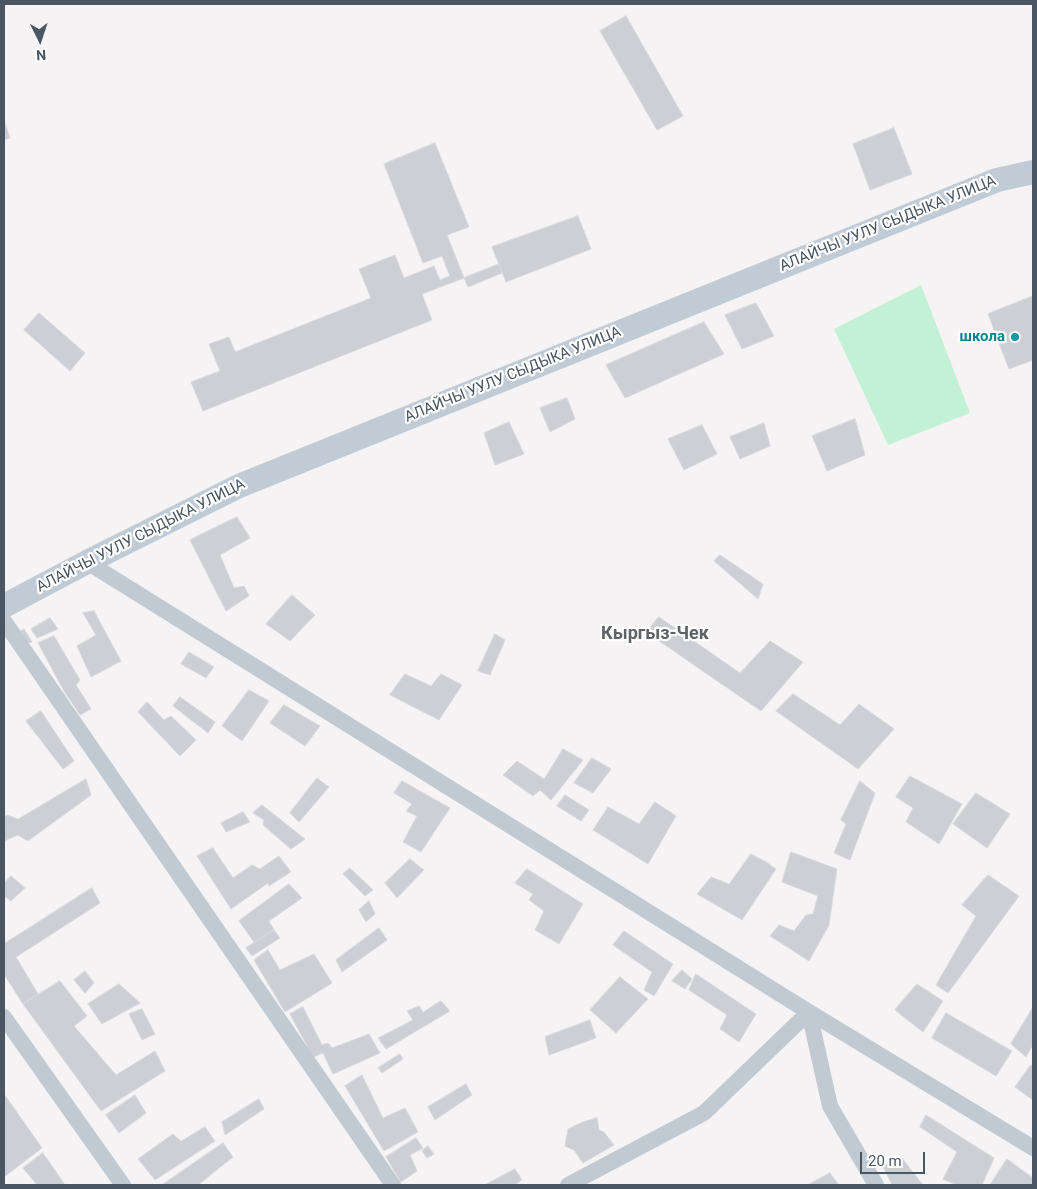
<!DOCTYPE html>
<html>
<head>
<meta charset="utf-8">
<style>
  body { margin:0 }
  #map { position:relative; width:1037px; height:1189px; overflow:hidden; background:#f5f3f3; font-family:Roboto,sans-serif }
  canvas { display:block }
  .frame { position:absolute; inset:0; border:5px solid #4a5661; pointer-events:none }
  .north { position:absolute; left:15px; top:15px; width:50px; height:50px; -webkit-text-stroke:4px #fff; paint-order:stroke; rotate:176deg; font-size:14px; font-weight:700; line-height:20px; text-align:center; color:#4a5661 }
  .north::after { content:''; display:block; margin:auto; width:18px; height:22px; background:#4a5661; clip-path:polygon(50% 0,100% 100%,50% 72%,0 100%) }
  .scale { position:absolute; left:860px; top:1152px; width:65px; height:22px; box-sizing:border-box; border:2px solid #4a5661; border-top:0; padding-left:6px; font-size:15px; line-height:18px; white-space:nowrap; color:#4a5661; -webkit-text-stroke:4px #fff; paint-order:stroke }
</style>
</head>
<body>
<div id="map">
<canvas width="1037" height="1189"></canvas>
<div class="frame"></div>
<div class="north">N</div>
<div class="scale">20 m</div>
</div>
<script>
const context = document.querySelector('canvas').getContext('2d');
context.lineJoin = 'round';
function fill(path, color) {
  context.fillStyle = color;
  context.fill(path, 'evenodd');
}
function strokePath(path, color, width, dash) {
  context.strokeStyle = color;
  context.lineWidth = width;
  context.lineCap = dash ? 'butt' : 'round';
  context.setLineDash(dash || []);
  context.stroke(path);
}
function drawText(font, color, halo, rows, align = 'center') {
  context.font = font + ' Roboto,sans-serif';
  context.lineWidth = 4.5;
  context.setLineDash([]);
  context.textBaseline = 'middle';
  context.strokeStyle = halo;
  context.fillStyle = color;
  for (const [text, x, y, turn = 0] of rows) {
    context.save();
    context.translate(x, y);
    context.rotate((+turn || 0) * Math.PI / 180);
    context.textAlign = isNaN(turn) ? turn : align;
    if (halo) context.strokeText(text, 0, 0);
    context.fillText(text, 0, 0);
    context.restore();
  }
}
const green = new Path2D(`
  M921,285L970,413L888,445L834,329Z`);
const building = new Path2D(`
  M626,16L683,116L657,130L600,31Z
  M4,120L10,138L4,140Z
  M894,128L912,174L870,190L853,144Z
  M435,143L469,227L447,235L464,278L422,294L432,320L203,411L191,382L220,371L209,344L229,337L235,352L371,298L359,269L395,255L404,278L434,266L440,280L450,276L442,256L423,263L384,164Z
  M578,216L591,249L506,282L492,247Z
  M499,264L502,273L468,287L464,278Z
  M1033,296V360L1009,369L988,314Z
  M756,303L774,336L742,349L725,315Z
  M39,313L85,353L70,371L24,330Z
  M704,322L724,354L625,398L606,365Z
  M567,398L575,419L550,432L540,408Z
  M855,419L865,455L827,471L812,436Z
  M509,422L524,454L495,465L484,433Z
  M764,423L770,446L740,459L730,437Z
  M702,425L717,454L684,470L668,439Z
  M237,517L250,538L220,555L234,588L244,586L249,596L226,611L190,540Z
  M720,555L763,584L758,599L714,561Z
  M292,595L315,615L290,641L266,624Z
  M94,611L121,661L91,677L77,646L96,635L83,613Z
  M659,617L740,673L770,641L803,662L761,711L646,632Z
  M50,618L58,629L37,638L31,629Z
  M24,629L32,642L25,644L19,633Z
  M495,634L505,640L490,675L478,671Z
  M54,636L80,680L76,685L91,709L80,715L64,691L38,643Z
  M189,652L214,667L206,678L181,664Z
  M405,674L431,686L441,674L462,685L439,720L390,695Z
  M249,690L269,701L242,741L222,726Z
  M793,694L840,725L859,704L894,729L858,769L776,711Z
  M180,697L215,722L208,733L173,706Z
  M147,702L164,720L171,716L196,740L180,756L138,712Z
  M284,705L320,726L305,746L270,723Z
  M41,711L74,761L63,769L26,721Z
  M563,749L583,760L551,800L540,790L533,796L503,775L517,761L544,779Z
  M592,758L611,769L593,793L574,783Z
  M910,776L962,804L939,844L906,822L913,808L896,797Z
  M317,778L329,787L299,822L290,813Z
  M86,779L91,795L28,841L18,835L4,841V817L7,815L18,819Z
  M402,781L450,808L421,852L403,842L417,816L406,811L412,804L394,793Z
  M860,781L875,793L850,860L834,853L846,824L841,820Z
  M976,793L1010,814L987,848L953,824Z
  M565,795L589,810L581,821L557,806Z
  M655,802L676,816L648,864L593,830L608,807L639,824Z
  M262,805L305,839L291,849L263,825L264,820L253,813Z
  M243,812L250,822L226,832L221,823Z
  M213,848L233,878L252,865L260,869L279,856L291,872L269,886L268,883L231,909L197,856Z
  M791,852L837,869L829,925L809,961L770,936L779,925L794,931L806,915L813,914L818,896L782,882Z
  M751,854L766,862L776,869L742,920L697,894L711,877L729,884Z
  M410,859L424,870L397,898L385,883Z
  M350,868L373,890L365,896L343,874Z
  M527,869L583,904L559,944L535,930L544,911L529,900L533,894L515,883Z
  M988,875L1019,896L948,993L936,985L976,916L962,905Z
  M11,876L25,888L11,901L4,896V883Z
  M289,884L302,898L269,921L274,930L254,942L239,921Z
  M92,888L100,903L16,957L38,994L23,1004L4,974V944Z
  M369,901L375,914L366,922L359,910Z
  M379,928L387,940L342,972L336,960Z
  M274,930L280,938L252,956L246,948Z
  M624,931L673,964L654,996L644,990L652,972L613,945Z
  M268,950L280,970L314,954L332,983L285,1012L254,960Z
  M682,970L692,979L685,989L672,981Z
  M85,971L94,983L85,993L74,980Z
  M696,974L756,1014L739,1042L720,1029L727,1015L689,990Z
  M620,977L648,999L616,1033L590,1010Z
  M60,981L87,1016L74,1026L116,1075L155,1051L165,1071L101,1111L23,1004Z
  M119,984L140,1003L102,1024L88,1004Z
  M917,984L943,1001L923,1032L895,1010Z
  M441,1001L450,1011L386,1049L378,1038L413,1020L407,1011L419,1006L423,1012Z
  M303,1007L322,1045L328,1043L332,1048L369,1034L380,1053L333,1074L323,1053L313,1057L290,1014Z
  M1033,1007V1045L1026,1057L1011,1044Z
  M142,1009L155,1034L142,1040L129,1014Z
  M946,1013L1012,1051L996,1076L932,1038Z
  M590,1020L596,1038L549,1055L545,1037Z
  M400,1054L403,1059L382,1073L378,1068Z
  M1031,1065L1033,1067V1100L1015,1087Z
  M362,1075L383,1118L405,1108L418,1132L384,1151L345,1086Z
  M466,1084L472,1095L435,1120L428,1107Z
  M4,1094L42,1148L4,1177Z
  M135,1095L146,1113L119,1133L106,1115Z
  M259,1099L264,1109L225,1135L222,1122Z
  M926,1115L994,1158L982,1185H956L943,1179L957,1152L920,1127Z
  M597,1118L599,1130L604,1132L614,1145L583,1163L574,1150L565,1146L568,1129L583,1122Z
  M205,1127L215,1141L155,1180L138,1159L173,1134L181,1141Z
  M416,1138L423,1148L410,1155L417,1171L401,1182L386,1157Z
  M223,1143L233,1157L198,1185H162Z
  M428,1146L434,1154L427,1158L422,1151Z
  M43,1153L65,1185H37L23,1168Z
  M901,1157L923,1185H892L883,1166Z
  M1007,1159L1033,1178V1185H990Z
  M515,1169L522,1180L514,1185H485Z
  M830,1173L839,1185H808Z`);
const street = new Path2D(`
  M87,562L809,1012L1033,1148
  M4,621L393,1185
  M809,1012L830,1106L876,1185
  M4,1017L123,1185
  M568,1185L704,1113L809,1012`);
const secondary = new Path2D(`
  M4,606L87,562L239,486L997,180L1033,172`);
const markers = [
  [1015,337,5,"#0f9aa8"]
];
const streetNames = [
  ["АЛАЙЧЫ УУЛУ СЫДЫКА УЛИЦА",888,224,-22],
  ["АЛАЙЧЫ УУЛУ СЫДЫКА УЛИЦА",513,375,-22],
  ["АЛАЙЧЫ УУЛУ СЫДЫКА УЛИЦА",141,536,-27]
];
const cultureNames = [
  ["школа",1005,337]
];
const quarterNames = [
  ["Кыргыз-Чек",655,634]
];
fill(green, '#c3f1d5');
fill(building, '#cdcfd5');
strokePath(building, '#d7d9de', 1);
strokePath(street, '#c1cad2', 16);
strokePath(secondary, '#c1cbd6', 24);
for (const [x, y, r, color] of markers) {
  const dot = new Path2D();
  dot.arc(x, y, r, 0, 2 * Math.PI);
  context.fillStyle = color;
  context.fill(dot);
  strokePath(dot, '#fff', 2);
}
drawText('15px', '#4a5661', '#fff', streetNames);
drawText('bold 15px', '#0d838f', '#fff', cultureNames, 'right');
drawText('bold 18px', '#5f6368', '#fff', quarterNames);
</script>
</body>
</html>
